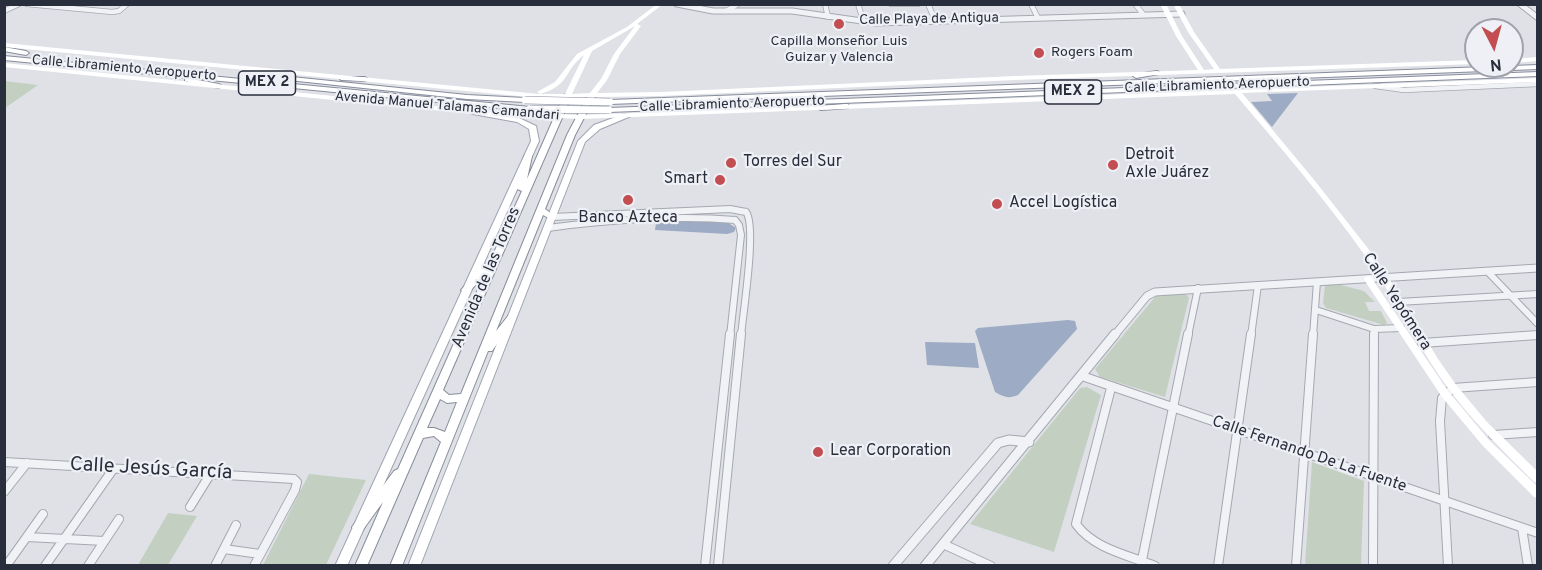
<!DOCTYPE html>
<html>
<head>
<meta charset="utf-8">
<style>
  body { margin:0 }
  #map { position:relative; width:1542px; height:570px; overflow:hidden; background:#dfe1e7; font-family:Overpass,sans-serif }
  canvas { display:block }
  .frame { position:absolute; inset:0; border:6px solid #292e3c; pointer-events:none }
  .north { position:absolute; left:1464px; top:18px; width:60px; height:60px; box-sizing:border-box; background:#eef0f5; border:2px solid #9fa2ab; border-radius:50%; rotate:174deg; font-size:16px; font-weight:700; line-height:24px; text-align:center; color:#292e3c }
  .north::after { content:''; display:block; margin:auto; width:21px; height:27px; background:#c24e51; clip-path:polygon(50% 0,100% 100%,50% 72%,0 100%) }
</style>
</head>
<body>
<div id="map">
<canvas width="1542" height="570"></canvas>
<div class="frame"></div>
<div class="north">N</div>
</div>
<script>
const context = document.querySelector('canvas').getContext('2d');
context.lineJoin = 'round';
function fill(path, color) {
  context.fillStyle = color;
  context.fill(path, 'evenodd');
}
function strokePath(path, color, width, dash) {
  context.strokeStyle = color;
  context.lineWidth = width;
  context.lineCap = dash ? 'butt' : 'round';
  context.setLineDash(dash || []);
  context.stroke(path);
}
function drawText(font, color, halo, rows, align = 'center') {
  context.font = font + ' Overpass,sans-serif';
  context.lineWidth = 4.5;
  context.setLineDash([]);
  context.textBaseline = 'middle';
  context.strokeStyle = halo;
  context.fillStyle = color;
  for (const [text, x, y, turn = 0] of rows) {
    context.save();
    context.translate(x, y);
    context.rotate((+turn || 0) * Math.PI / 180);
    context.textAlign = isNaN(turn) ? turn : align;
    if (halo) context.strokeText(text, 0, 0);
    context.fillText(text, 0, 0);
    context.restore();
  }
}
const green = new Path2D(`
  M5,81L38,85L5,108Z
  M1337,284L1364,291L1375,302H1365L1369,311H1381L1387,323L1384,325L1326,308L1323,303L1325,285Z
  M1164,290L1187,295L1189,298L1165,397L1100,377L1095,369L1160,291Z
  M1087,387L1101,395L1054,552L970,524L1080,388Z
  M1312,462L1364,481L1361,565H1305Z
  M309,474L366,480L326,565H263Z
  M168,513L197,516L168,565H138Z`);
const water = new Path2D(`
  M1298,93L1272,127L1251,102L1272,101L1267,94Z
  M724,220L736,228L734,232L727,234L655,230L656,223Z
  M1068,320L1075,321L1077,329L1018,395C1008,399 1004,397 995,392L975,331L978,328Z
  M925,342L975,343L979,368L927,365Z`);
const minorFar2 = new Path2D(`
  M27,4L112,12L119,11L127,4
  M825,4L828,17
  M858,4L864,23
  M891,4H918
  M928,4L936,22
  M1031,4L1038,18
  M1135,4L1143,14
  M4,11L19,4
  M726,11L738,4
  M1375,86L1404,90L1538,84`);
const minorFar1 = new Path2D(`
  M552,217L730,209L746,212
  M548,228C605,220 678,215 735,220
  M1487,271L1538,324
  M1398,302L1538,294
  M1316,310L1374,329L1401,328
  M730,336L741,235L739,225L735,220
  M741,336C743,313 757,226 746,212
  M1188,336L1198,288
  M1251,336L1258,285
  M1313,336L1317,282
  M1374,336V329
  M1528,336L1538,335`);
const minor = new Path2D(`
  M1422,343L1538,335
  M1082,376L1538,533
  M1111,388L1076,524C1094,549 1128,555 1155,566
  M1493,435L1538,432
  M4,462L294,479L297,482L295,490L254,566
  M4,492L27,463
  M190,507L211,473
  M1522,528L1528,566
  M27,537L104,541
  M943,544L991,566
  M224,549L260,554
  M1142,560L1188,334
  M6,566L43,514
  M45,566L114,468
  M88,566L119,519
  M215,566L236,525
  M705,566L730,334
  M718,566L741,334
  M1218,566L1251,334
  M1296,566L1313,334
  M1373,566L1374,334
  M1448,566L1440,421L1442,398L1453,388L1538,382`);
const tertiaryFar2 = new Path2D(`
  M677,4L713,11H792L876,23L1182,14
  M1520,4L1538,18`);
const tertiaryFar1 = new Path2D(`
  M1114,336L1147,296L1155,292L1538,268`);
const tertiary = new Path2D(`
  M893,566L998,443L1009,440L1029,442
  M925,566L1115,334`);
const secondary = new Path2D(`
  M657,4H663L637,24L641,26L620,54L607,80L597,93L661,92L1015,76L1198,70L1176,36L1160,4H1166L1182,36L1204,70L1214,69L1188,32L1173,4H1179L1194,32L1220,69L1476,60V64L1015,80L661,96L539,98L4,47V43L539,94H565L584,55C563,71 571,85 540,94L537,92L555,82L577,54L627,27ZM635,26L614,54L601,79L590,93L572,94L592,51Z
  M1538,57V61L1512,63V59Z
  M4,63L473,110L580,115L1538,78V82L1242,93L1315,181L1370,251L1396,289L1438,359L1457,386L1487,422L1538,472V483L1534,482C1501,449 1467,416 1440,377C1414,338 1393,296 1366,257C1326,200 1280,147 1235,94L580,119L473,114L4,67Z
  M1368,276L1371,277L1448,391L1489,440L1538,487V498L1534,497L1483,446L1442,397L1365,281L1364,279L1365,277Z`);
const primary = new Path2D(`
  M470,110L519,118L536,126L539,141L347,566H335L531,141L529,129L517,122L473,114L469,112Z
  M624,114H630L631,116L600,129L585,142L420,566H408L578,141L594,125Z`);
const trunk = new Path2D(`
  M4,47L26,51L29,53L26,55L4,51Z
  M4,56L530,107L534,109L530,111L4,60Z
  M1538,65V69L610,104L606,102L610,100Z
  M1157,71L1159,72V74L1136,78L1133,76L1136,74Z
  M243,72L467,95L525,98L529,100L525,102L467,99L241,75V73Z
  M1538,72V76L609,112L605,110L609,108Z
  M343,77H365L368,79L365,81L341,80L340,79Z
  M187,78L219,84L222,86L219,88L185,81V79Z
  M568,93L572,95L443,390L449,395L461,394L567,135L588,95L590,94H594L596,95L575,135L545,209L556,217L552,220L543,215L496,331L508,316H514L516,318L492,351H488L402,566H390L441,442L434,436L423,438L367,566H355L383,502L362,531L358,532L354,531L352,527L394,471L398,469L484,276L469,292H463L461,290L489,260L491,259L522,191L517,189L524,156L528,154L532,156L527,179L564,95ZM440,399L447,403L457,402L445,432L434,428H427Z
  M845,104H848V108L821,110L817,108L821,106Z`);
const trunkBridge = new Path2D(`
  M525,100L610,102
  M530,109L609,110`);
const markers = [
  [839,24,6,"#c24e51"],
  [1039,53,6,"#c24e51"],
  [731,163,6,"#c24e51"],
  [1113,165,6,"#c24e51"],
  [720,180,6,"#c24e51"],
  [628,200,6,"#c24e51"],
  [997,204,6,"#c24e51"],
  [818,452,6,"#c24e51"]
];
const farStreetnames = [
  ["Calle Playa de Antigua",929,20,-1],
  ["Calle Libramiento Aeropuerto",124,69,5],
  ["Calle Libramiento Aeropuerto",1217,86,-2],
  ["Calle Libramiento Aeropuerto",732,105,-2],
  ["Avenida Manuel Talamas Camandari",447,107,5]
];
const farPoinames = [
  ["Capilla Monseñor Luis",839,42],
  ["Guizar y Valencia",839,58],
  ["Rogers Foam",1051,53,"left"]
];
const shields = [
  [267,83,57],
  [1073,92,57]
];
const shieldNames = [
  ["MEX 2",267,83],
  ["MEX 2",1073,92]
];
const poiNames = [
  ["Detroit",1125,156],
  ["Axle Juárez",1125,174],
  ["Torres del Sur",743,163],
  ["Smart",708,180,"right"],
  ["Accel Logística",1009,204],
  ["Banco Azteca",628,219,"center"],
  ["Lear Corporation",830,452]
];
const streetNames = [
  ["Avenida de las Torres",487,278,-67],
  ["Calle Yepómera",1396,302,57],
  ["Calle Fernando De La Fuente",1309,455,19]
];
const nearStreetnames = [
  ["Calle Jesús García",151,470,3]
];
fill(green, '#c3d0c1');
fill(water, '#9dabc4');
strokePath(minorFar2, '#a5a8b0', 6);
strokePath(minorFar1, '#a5a8b0', 8);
strokePath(minor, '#a5a8b0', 10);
strokePath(tertiaryFar2, '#a5a8b0', 7);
strokePath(tertiaryFar1, '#a5a8b0', 9);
strokePath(tertiary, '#a5a8b0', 11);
strokePath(primary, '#9fa4b1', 2);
strokePath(trunk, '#888d9c', 2);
strokePath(minorFar2, '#f1f2f6', 4.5);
strokePath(minorFar1, '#f1f2f6', 6);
strokePath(minor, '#f1f2f6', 8);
strokePath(tertiaryFar2, '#f1f2f6', 5);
strokePath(tertiaryFar1, '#f1f2f6', 7);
strokePath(tertiary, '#f1f2f6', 9);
fill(secondary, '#fff');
fill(primary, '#fff');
fill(trunk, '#fff');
strokePath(trunkBridge, '#888d9c', 8, []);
strokePath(trunkBridge, '#fff', 7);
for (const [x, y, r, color] of markers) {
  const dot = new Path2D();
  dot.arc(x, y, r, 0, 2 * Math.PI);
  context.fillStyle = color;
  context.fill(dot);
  strokePath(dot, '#eef0f5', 2);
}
drawText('14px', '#292e3c', '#eef0f5', farStreetnames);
drawText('14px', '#292e3c', '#eef0f5', farPoinames);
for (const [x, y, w] of shields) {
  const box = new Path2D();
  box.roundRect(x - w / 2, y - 12, w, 24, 4.5);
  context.fillStyle = '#eef0f5';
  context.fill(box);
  strokePath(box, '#292e3c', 1.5);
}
drawText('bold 15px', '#292e3c', null, shieldNames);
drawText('16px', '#292e3c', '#eef0f5', poiNames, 'left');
drawText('16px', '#292e3c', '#eef0f5', streetNames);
drawText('20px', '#292e3c', '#eef0f5', nearStreetnames);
</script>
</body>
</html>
